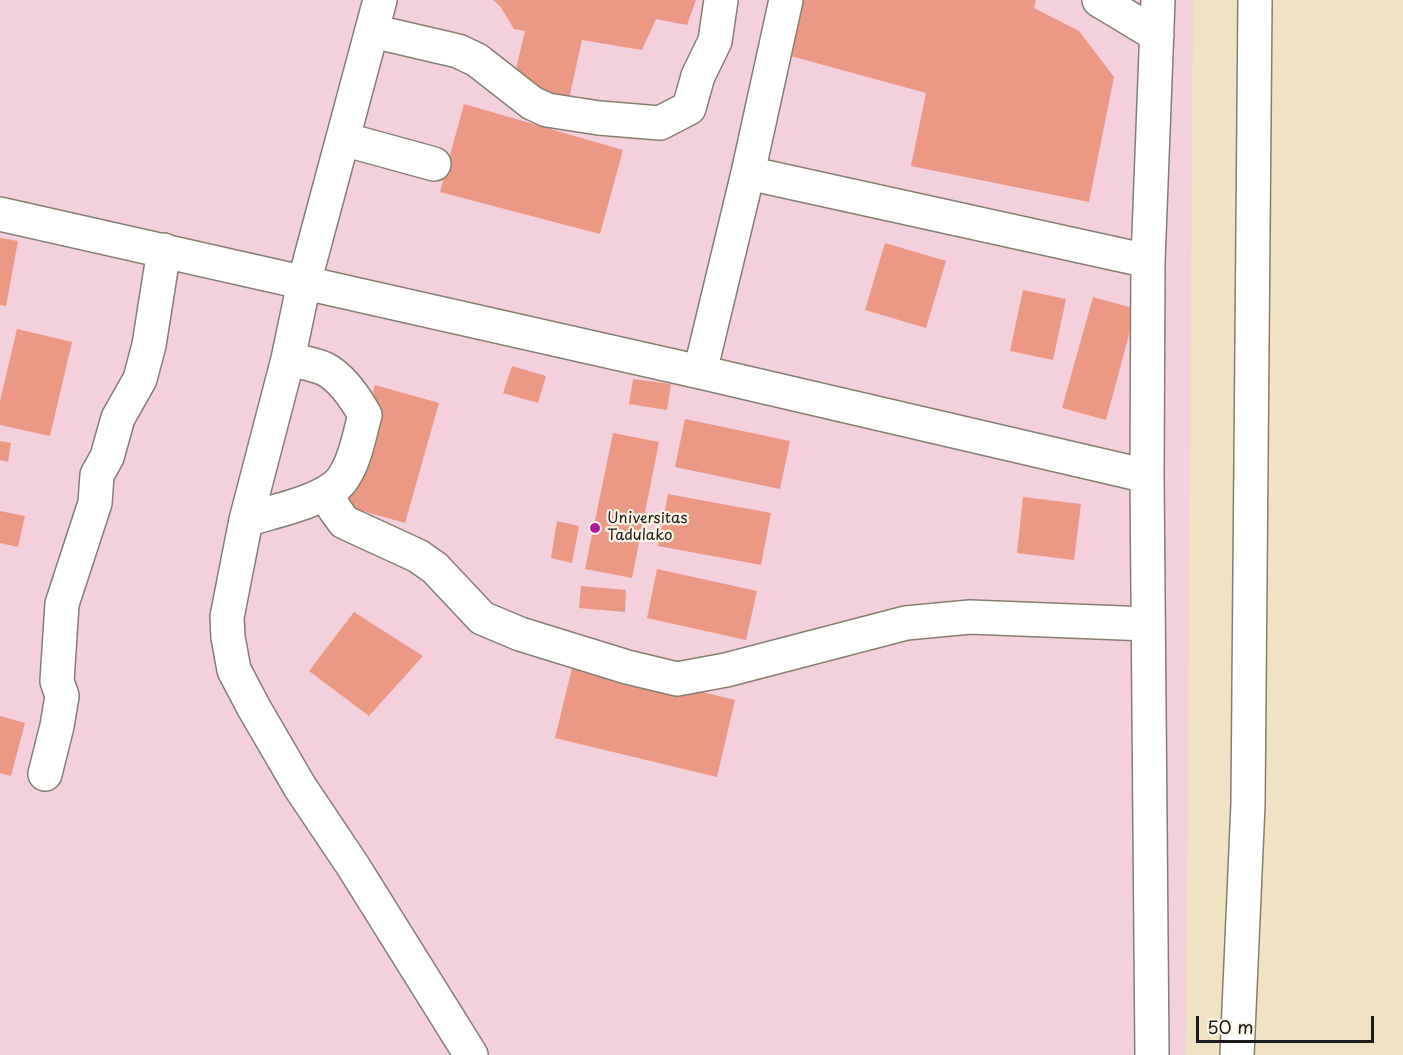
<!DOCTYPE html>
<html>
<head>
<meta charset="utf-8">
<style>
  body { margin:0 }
  #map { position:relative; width:1403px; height:1055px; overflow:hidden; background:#f1e2c3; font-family:"Playpen Sans",sans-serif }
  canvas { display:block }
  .scale { position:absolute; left:1196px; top:1016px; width:178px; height:27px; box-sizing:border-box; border:3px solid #1c1c1c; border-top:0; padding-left:8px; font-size:18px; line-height:21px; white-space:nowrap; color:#1c1c1c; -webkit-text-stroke:4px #fcf5e5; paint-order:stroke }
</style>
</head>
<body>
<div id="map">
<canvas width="1403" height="1055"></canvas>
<div class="scale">50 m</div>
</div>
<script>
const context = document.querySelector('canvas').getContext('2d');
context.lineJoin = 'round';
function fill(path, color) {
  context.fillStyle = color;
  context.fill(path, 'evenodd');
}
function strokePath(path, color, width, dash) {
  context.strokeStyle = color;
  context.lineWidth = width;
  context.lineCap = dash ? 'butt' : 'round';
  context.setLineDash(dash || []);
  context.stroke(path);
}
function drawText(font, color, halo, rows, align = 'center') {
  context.font = font + ' "Playpen Sans",sans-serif';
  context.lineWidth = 4.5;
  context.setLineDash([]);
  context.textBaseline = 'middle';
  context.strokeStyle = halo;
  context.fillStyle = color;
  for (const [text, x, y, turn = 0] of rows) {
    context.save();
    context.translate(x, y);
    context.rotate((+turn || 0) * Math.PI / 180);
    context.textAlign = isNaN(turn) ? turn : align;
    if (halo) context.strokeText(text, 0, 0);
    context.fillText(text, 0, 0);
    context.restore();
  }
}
const built = new Path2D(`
  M0,0H1193L1186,1055H0Z`);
const building = new Path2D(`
  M493,0H696L687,25L656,19L642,50L582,40L569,99L541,97L515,73L525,31L514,29L500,6Z
  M802,0H1036L1034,8L1079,31L1114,77L1089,202L911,166L926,93L787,55Z
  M464,104L623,150L600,234L440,192Z
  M0,238L18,241L6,306L0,305Z
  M885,243L946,261L926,328L865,310Z
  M1023,290L1066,299L1053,360L1010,351Z
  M1093,297L1136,309L1106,420L1062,408Z
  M17,329L72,342L50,436L0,425V401Z
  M512,366L546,376L538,403L503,393Z
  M633,379L671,384L667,410L629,404Z
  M375,385L439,403L405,523L341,505Z
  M685,419L790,441L780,489L675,467Z
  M613,433L659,442L632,578L585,569Z
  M0,441L11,443L8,462L0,460Z
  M668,494L771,513L761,565L658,546Z
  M1023,497L1081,504L1074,560L1017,553Z
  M0,511L25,516L18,547L0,543Z
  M557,521L579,526L572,563L551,558Z
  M657,569L757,591L746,640L647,618Z
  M581,586L626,590L625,612L579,608Z
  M354,612L423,656L369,716L309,671Z
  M574,660L735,700L717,777L555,738Z
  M0,716L25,723L11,776L0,773Z`);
const minor = new Path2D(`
  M380,0L304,283L288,359L246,520L227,617L228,637L234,670L254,708L300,787L353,866L471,1055
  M1099,0L1157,35
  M372,31L458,51L477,60L532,103L547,110L599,118L660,123L689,108L698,76L715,41L721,0
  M343,139L434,164
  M748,173L1148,261
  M0,214L700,372L1147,476
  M700,372L748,173L786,0
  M328,492L334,508L344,522L418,556L435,568L482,618L520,634L627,667L677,679L726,670L906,623L970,617L1148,624
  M246,520C273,511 323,502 341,481C355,463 359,436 365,415C356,399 342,378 325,369C314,364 300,362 288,359
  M45,774L57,726L62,696L57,681L62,604L95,503L97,475L107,457L118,418L140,379L149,345L164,250
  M1152,1055L1147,476L1148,261L1158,0
  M1237,1055L1248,804L1255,0`);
const markers = [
  [595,528,6,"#b5179e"]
];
const poiNames = [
  ["Universitas",607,519],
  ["Tadulako",607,536]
];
fill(built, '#f4cfdc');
fill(building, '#eb9985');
strokePath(minor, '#867f70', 36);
strokePath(minor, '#fff', 33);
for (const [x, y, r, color] of markers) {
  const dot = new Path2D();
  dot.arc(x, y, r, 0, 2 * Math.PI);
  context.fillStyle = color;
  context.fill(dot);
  strokePath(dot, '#fcf5e5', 2);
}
drawText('15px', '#1c1c1c', '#fcf5e5', poiNames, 'left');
</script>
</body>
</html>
